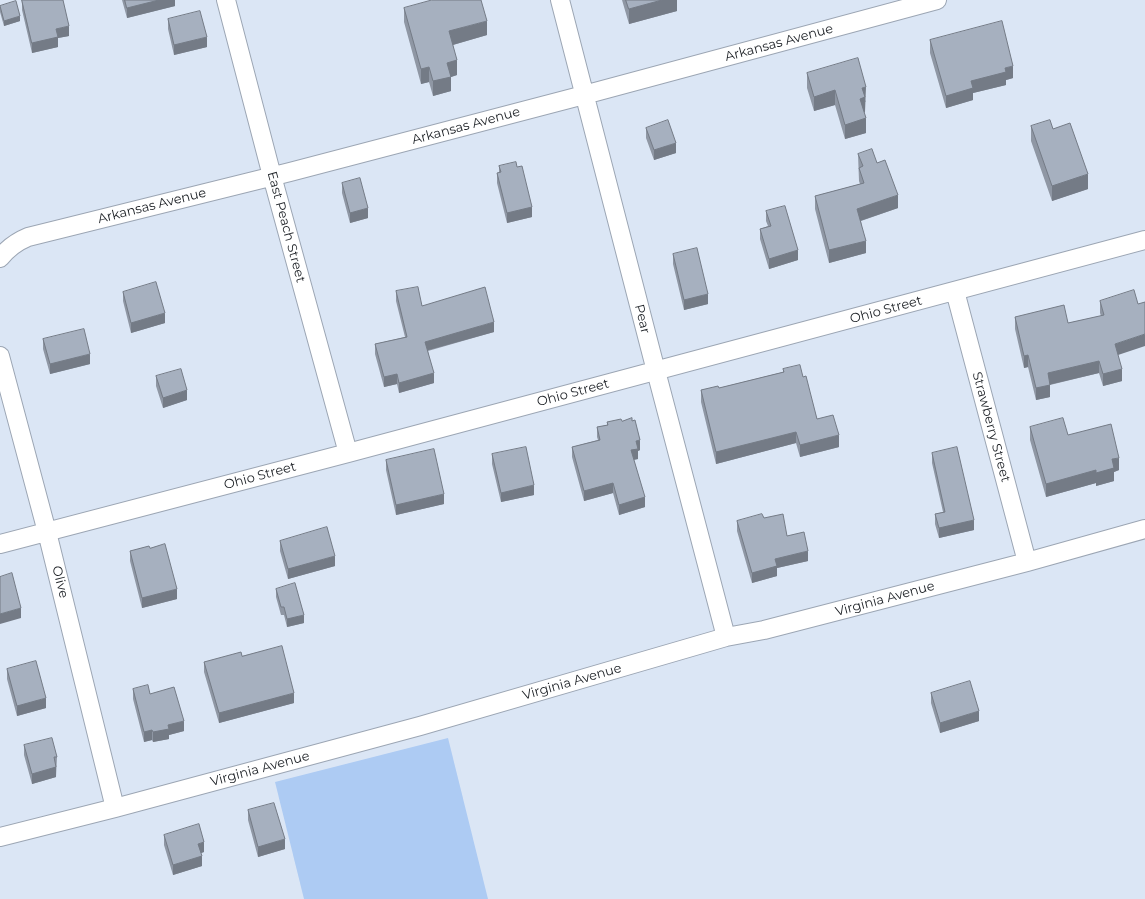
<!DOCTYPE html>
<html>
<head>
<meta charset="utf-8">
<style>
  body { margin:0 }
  canvas { display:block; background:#dbe6f5 }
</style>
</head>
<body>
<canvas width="1145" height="899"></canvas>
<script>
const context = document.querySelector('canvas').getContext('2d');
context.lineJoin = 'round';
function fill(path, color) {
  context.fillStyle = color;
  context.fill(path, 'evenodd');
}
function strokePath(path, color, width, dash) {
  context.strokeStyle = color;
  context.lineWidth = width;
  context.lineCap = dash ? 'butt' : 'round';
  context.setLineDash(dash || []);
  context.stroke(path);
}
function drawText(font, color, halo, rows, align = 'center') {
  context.font = font + ' Montserrat,sans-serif';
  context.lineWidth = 3;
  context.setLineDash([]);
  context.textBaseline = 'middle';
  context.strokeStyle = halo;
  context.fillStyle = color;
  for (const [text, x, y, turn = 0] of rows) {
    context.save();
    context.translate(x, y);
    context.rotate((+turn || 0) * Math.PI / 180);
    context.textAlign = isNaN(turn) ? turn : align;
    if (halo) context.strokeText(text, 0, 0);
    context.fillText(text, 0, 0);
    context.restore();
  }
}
const green = new Path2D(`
  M448,738L488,899H304L275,782Z`);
const street = new Path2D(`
  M226,0L272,176L348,453
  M560,0L656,371L726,637
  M0,258C8,248 16,242 28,237L290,172L584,95L937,0
  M955,291L1027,562
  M0,356L47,532L115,808
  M0,544L348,453L1145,240
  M0,837L115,808L420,726L726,637L764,630L1027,562L1145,529`);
const wall = new Path2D(`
  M22,0L69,36L58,38V47L32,53L22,10Z
  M122,0H175V6L127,18Z
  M622,0H677V11L629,24Z
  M0,6L20,21L4,26L0,12Z
  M404,8L487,35L453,45L457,75L451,77V91L433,96L429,82L421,84L404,22Z
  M168,19L207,47L174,55L168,29Z
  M930,40L1013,78L1006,80V85L973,93V100L946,108L930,53Z
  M807,73L866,101L865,102V112L864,113L866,133L845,139L835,105L814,111L807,88Z
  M1031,126L1053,129L1088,189L1052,201L1031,141Z
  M646,128L676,153L654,160L646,138Z
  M858,154L877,163L898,208L861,221L866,253L829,263L815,209V196L860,184L859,181Z
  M499,166L517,167L532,217L507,223L497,183V173H499Z
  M342,183L368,218L350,223L342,193Z
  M766,211L798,260L769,269L760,239V229L768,226L766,221Z
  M673,254L708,304L684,310L673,264Z
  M396,291L422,306L494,332L428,351L434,383L399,393L397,384L384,387L375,354V344L405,337L396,301Z
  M123,292L165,323L131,333L123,301Z
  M1100,301L1118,355L1122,381L1103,386L1099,373L1050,385V397L1036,400L1028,367L1024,368L1015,329V317L1068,323L1101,316L1100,313Z
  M43,339L90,364L50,374L43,349Z
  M783,369L803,377L817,419L839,447L800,457L796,443L716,464L701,402V390L719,388L783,372Z
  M156,376L187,400L163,408L156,386Z
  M622,421L640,450L638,451V459L634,460L645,507L619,515L613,493L584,501L572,457V447L598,440L597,437V427L607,425V422Z
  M1030,427L1068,435L1119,470L1114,472V481L1096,486V483L1046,497L1030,440Z
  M932,453L974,530L939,538L935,524V514L943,512L932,463Z
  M492,454L534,495L501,502L492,464Z
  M386,460L444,504L396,515L386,470Z
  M764,518L787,536L808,561L777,568V576L752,583L737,531V521Z
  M280,541L335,566L288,579L280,551Z
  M130,551L177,599L142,608L130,561Z
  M276,589L304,623L287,627L284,615H281L276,597Z
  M242,656L294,703L219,723L204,672V662Z
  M7,669L46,708L17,716L7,679Z
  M133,689L150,694L184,731L169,735V739L153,742L152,740L144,742L133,699Z
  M931,693L979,721L940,733L931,703Z
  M24,745L57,757L56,777L32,784L24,755Z
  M248,810L285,849L258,857L248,820Z
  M164,835L204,852L201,853L202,866L173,875L164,845Z`);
const shadedWall = new Path2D(`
  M159,0H175V6L127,18V8Z
  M662,0H677V11L629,24V9Z
  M20,16V21L4,26V21Z
  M487,21V35L449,46V31Z
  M69,26V36L58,38V47L32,53V43L56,29Z
  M207,37V47L174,55V45Z
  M457,60V75L451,77V91L433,96V81L447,63Z
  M1013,66V78L1006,80V85L973,93V100L946,108V96L971,81L1005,68Z
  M429,67V82L421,84V69Z
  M866,87L865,112L860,114V99L862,88Z
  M835,90V105L814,111V97Z
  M866,118V133L845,139V125Z
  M676,143V153L654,160V150Z
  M1088,174V189L1052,201V186Z
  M898,195V208L857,222V209Z
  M532,207V217L507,223V213Z
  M368,208V218L350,223V213Z
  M866,241V253L829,263V250Z
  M798,250V260L769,269V259Z
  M708,294V304L684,310V300Z
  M165,313V323L131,333V323Z
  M494,322V332L425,351V342Z
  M1145,334V346L1115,356V344Z
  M90,354V364L50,374V364Z
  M1028,355V367L1024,368V356Z
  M1099,361V373L1048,385V373Z
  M1122,369V381L1103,386V374Z
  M434,373V383L399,393V383Z
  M397,374V384L384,387V377Z
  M1050,385V397L1036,400V388Z
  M187,390V400L163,408V398Z
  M796,432V443L716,464V452Z
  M839,435V447L800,457V445Z
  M640,440V450L638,451V459L631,460V450L636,441Z
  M1119,458V470L1114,472V481L1096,486V473L1112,459Z
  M1096,470V483L1046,497V484Z
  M613,483V493L584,501V491Z
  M534,485V495L501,502V493Z
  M444,494V504L396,515V505Z
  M645,497V507L619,515V505Z
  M974,520V530L939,538V528Z
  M808,551V561L777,568V576L752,583V573L775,559Z
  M335,556V566L288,579V569Z
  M177,589V599L142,608V598Z
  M21,608V618L0,624V614Z
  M304,615V623L287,627V619Z
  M294,693V703L219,723V713Z
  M46,698V708L17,716V706Z
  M979,711V721L940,733V723Z
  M184,721V731L169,735V739L153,742V732L168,725Z
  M152,730V740L144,742V732Z
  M56,767V777L32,784V774Z
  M285,839V849L258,857V847Z
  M204,842V852L198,854V844Z
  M202,856V866L173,875V865Z`);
const building = new Path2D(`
  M22,0H63L69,26L56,29L58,37L32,43Z
  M125,0H159L127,8Z
  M432,0H481L487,21L449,31L457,60L447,63L451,77L433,81L429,67L421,69L404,8Z
  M626,0H662L629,9Z
  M16,1L20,16L4,21L0,6Z
  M200,11L207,37L174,45L168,19Z
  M1002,21L1013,66L1005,68L1006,72L971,81L973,88L946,96L930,40Z
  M858,58L866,87L862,88L865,97L860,99L866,118L845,125L835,90L814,97L807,73Z
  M668,120L676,143L654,150L646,128Z
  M1050,120L1053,129L1070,123L1088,174L1052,186L1031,126Z
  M872,149L877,163L885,160L898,195L857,209L866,241L829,250L815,196L864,183L859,168L863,166L858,154Z
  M516,162L517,167L522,166L532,207L507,213L497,173L501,172L499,166Z
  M360,178L368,208L350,213L342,183Z
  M785,206L798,250L769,259L760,229L771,226L766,211Z
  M697,248L708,294L684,300L673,254Z
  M156,282L165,313L131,323L123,292Z
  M418,287L422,306L485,287L494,322L425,342L434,373L399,383L397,374L384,377L375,344L407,337L396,291Z
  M1134,290L1138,304L1145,302V334L1115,344L1122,369L1103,374L1099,361L1048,373L1050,385L1036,388L1028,355L1024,356L1015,317L1064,305L1068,323L1104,315L1100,301Z
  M84,329L90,354L50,364L43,339Z
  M800,365L803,377L806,376L817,419L833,415L839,435L800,445L796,432L716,452L701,390L718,386L719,388L784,372L783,369Z
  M181,369L187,390L163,398L156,376Z
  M632,418V421L635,420L640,440L636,441L638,449L631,450L645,497L619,505L613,483L584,491L572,447L600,440L597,427L608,425L607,422L621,419L622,421Z
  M1063,418L1068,435L1111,424L1119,458L1112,459L1114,468L1096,473V470L1046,484L1030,427Z
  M526,447L534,485L501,493L492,454Z
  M957,447L974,520L939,528L935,514L945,512L932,453Z
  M434,449L444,494L396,505L386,460Z
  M762,514L764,518L783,514L787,536L804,532L808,551L775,559L777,566L752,573L737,521Z
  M327,527L335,556L288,569L280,541Z
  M165,544L177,589L142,598L130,551L149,546L150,548Z
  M12,573L21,608L0,614V577Z
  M295,583L304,615L287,619L284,607H281L276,589Z
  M282,646L294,693L219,713L204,662L241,652L242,656Z
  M36,661L46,698L17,706L7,669Z
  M970,681L979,711L940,723L931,693Z
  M148,685L150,694L174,687L184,721L168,725L169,729L153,732L152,730L144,732L133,689Z
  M52,738L57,757H54L56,767L32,774L24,745Z
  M274,803L285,839L258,847L248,810Z
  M199,824L204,842L198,844L202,856L173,865L164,835Z`);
const streetNames = [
  ["Arkansas Avenue",779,43,-15],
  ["Arkansas Avenue",466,126,-15],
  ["Arkansas Avenue",152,206,-14],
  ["East Peach Street",286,227,75],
  ["Ohio Street",886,310,-15],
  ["Pear",642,319,76],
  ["Ohio Street",573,393,-15],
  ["Strawberry Street",991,427,75],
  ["Ohio Street",260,476,-15],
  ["Olive",60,582,76],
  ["Virginia Avenue",885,599,-15],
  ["Virginia Avenue",572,682,-16],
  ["Virginia Avenue",260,769,-15]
];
fill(green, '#adcbf3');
strokePath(street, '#9ca6b4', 20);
strokePath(street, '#fff', 18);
fill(wall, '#8f97a4');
fill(shadedWall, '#747b86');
fill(building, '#a6b0bf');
strokePath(building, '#747b86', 1);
drawText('13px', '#1b1f24', '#fff', streetNames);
</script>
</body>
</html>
